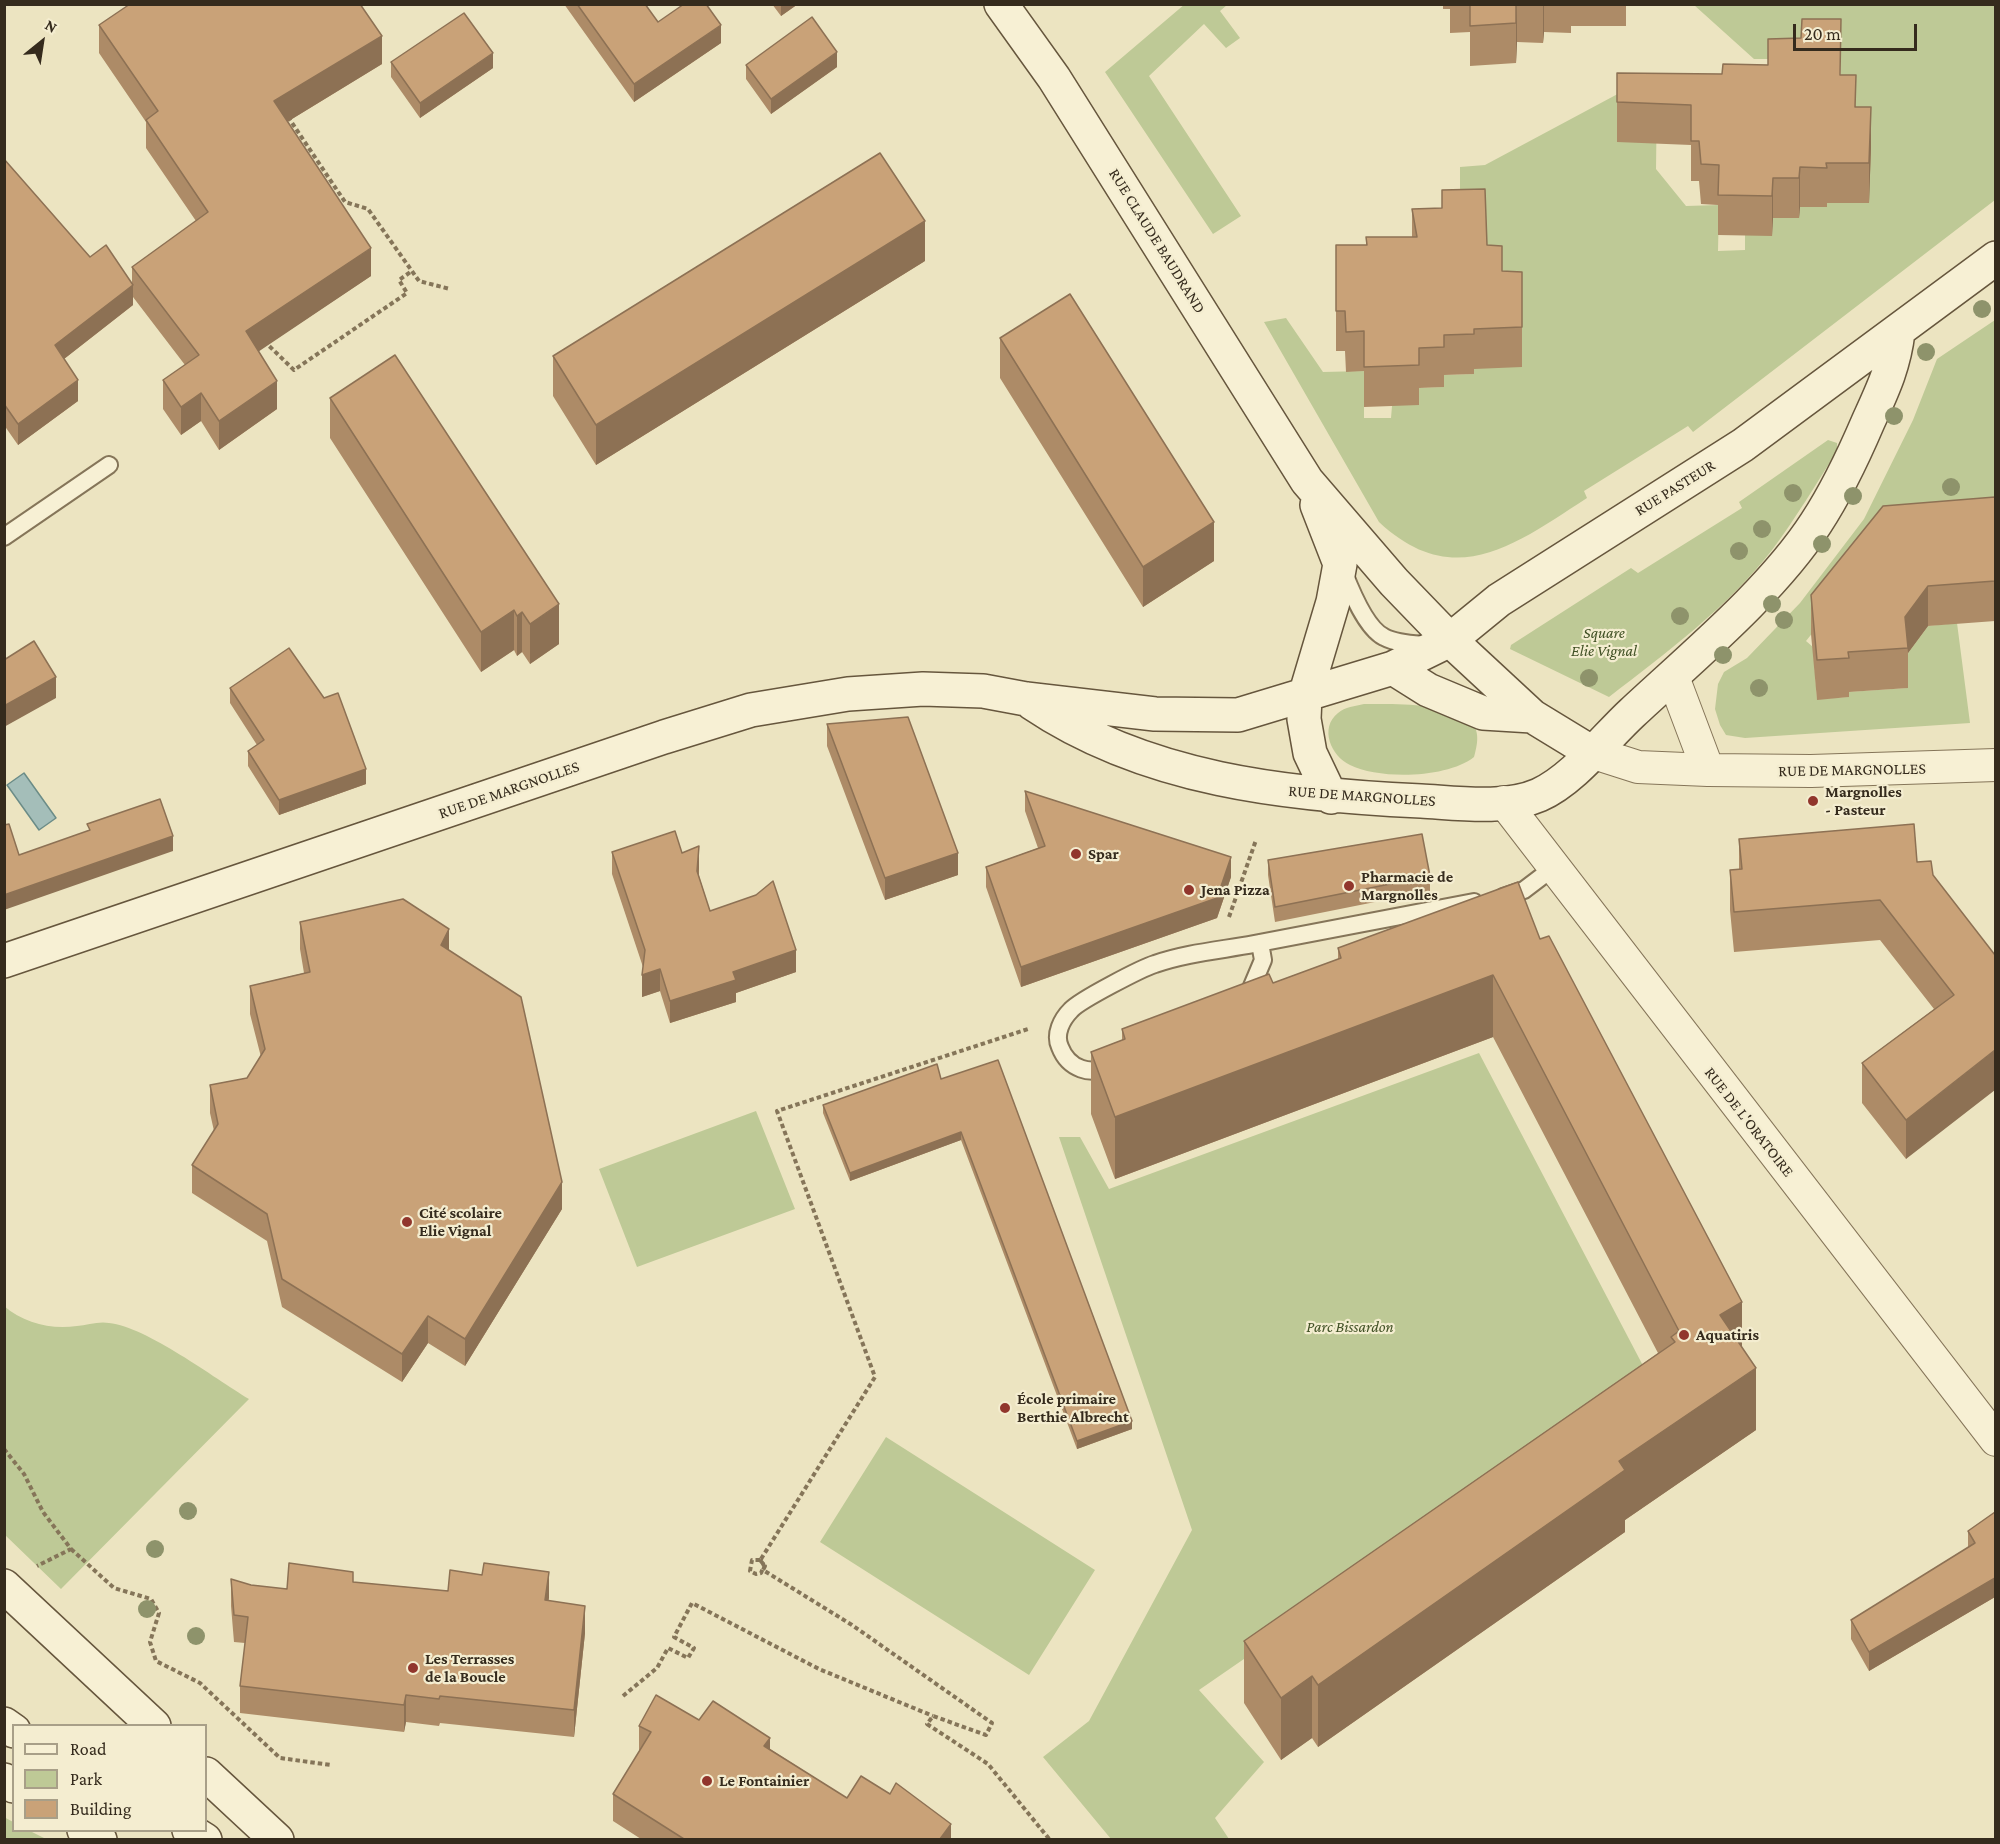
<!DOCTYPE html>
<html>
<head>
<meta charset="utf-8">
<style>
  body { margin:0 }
  #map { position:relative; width:2000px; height:1844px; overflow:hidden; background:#ece4c1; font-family:"Crimson Pro",serif }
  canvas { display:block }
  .frame { position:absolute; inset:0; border:6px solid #352b1d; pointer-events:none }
  .legend { position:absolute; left:12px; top:1724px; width:195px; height:108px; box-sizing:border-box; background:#f4edd0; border:2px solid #a89f88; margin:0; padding:8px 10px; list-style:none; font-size:18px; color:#352b1d }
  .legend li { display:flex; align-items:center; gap:12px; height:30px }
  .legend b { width:30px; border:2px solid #a89f88 }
  .north { position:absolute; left:12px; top:12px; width:60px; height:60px; -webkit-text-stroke:4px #f4edd0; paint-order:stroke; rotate:30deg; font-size:16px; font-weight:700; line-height:24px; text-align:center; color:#352b1d }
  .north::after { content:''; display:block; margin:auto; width:21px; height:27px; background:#352b1d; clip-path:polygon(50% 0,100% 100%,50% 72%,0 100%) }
  .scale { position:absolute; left:1793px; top:24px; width:124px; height:27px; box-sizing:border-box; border:3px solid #352b1d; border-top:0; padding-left:8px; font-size:18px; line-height:21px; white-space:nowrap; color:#352b1d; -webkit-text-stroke:4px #f4edd0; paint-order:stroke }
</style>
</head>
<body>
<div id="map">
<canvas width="2000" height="1844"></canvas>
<div class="frame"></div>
<ul class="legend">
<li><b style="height:8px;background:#f7f0d4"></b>Road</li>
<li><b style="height:16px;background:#bec996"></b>Park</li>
<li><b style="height:16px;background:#c9a278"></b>Building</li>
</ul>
<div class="north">N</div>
<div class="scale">20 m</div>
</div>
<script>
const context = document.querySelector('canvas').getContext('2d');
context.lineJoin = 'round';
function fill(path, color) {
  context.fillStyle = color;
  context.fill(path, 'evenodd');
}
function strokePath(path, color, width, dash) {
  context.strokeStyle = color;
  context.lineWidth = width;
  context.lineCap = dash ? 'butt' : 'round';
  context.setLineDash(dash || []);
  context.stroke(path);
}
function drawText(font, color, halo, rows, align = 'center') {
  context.font = font + ' "Crimson Pro",serif';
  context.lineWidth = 4.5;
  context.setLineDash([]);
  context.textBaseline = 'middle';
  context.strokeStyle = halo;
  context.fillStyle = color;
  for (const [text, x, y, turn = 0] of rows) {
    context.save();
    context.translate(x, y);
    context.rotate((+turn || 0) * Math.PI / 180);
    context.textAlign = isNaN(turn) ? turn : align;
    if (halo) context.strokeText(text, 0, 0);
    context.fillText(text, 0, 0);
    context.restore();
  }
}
const green = new Path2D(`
  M1185,4L1227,5L1220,11L1240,38L1226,48L1204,24L1149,76L1241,216L1213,234L1105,72Z
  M1694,5H1995V200L1693,432L1688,426L1584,491L1587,498C1517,543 1455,593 1379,522L1264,322L1286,318L1323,372L1364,371V418H1391L1392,406L1419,388L1443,387L1444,375L1473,374L1460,229V167L1485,165L1627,89L1657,91L1656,169L1686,206L1719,205L1718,251L1745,250V235H1772L1773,218H1798L1800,207H1826V203H1869L1840,115L1841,59H1754Z
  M1995,320L1996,537L1874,556L1806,641L1813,647L1817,699L1848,697V692L1907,688L1905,657L1928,626L1957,623L1970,723L1745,738L1726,735L1720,725L1715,709L1718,684L1724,672L1747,658L1800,603L1864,519L1913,420L1937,359Z
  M1828,440L1837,443V451C1816,484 1796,518 1772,550C1727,608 1667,652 1609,697L1510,649L1511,645L1631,568L1638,573L1742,508L1739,502Z
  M1364,704C1395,704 1443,702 1470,722C1481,730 1477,746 1474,757C1448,778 1380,780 1350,765C1331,756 1319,728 1338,713C1345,707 1355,706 1364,704Z
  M1479,1053L1650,1379L1199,1690L1264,1762L1215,1818L1229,1839H1111L1043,1757L1089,1721L1192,1530L1059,1137H1080L1109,1189Z
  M756,1111L795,1209L637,1267L599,1169Z
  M4,1306C24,1323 51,1330 77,1326C87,1325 99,1321 109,1323C147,1327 214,1378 249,1399L61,1589L5,1535Z
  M886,1437L1095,1570L1029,1675L820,1542Z
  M4,1817L13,1822L14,1830L30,1831L46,1839H5Z`);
const water = new Path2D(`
  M24,773L56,818L39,830L7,785Z`);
const path = new Path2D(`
  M288,117L345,202L368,209L419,281L450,289
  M264,341L294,370L407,293L399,280L412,271
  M1229,917L1256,840
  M4,1449L24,1474L43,1512L71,1549L37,1566
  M71,1549L114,1588L151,1599L159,1613L150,1642L156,1661L200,1683L280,1758L331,1765
  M761,1559L875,1377L777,1111L1028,1029
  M760,1560L765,1566L763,1570L852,1625L992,1723L986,1735L933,1716L927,1724L988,1764L1050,1840
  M623,1696L657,1668L668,1648L688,1658L694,1648L674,1637L692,1603L819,1669L933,1716`);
const lane = new Path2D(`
  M4,537L109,465
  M1344,573C1351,591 1366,628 1384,637C1397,644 1414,644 1427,645
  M1503,897L1524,890L1553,868
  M1247,998L1263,960L1260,943
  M1111,1064C1091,1078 1068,1068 1060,1047C1054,1034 1062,1019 1071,1010C1080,1000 1142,968 1155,964C1186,953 1222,950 1254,944C1327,930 1401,916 1474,902`);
const street = new Path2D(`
  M1673,677L1708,770
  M1591,752L1638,767L1708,770L1811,771L1996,765
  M1504,802L1996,1440`);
const secondary = new Path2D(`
  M1001,4L1054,78L1307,481L1394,582L1450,640L1532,716L1591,752
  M1317,505L1340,564L1333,602L1305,696L1304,719L1310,753L1331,797
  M1393,668L1428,690L1483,713L1532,716
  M1032,703C1146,780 1288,795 1421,801C1457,803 1505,810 1539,795C1573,780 1605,738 1632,713C1692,657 1772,591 1816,523C1837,491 1853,457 1868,422C1882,391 1894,367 1898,332
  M4,961L664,737L751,710L848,694L923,689L983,691L1026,699L1155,714L1238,715L1393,668L1450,640L1499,600L1743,445L1996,258
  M4,1586L154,1726
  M4,1724L14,1731
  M206,1774L277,1840
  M4,1780L14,1786
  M84,1830L100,1840
  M189,1830L205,1840`);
const pathBridge = new Path2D(`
  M760,1560H752L750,1571L756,1574L761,1573L764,1566L761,1559`);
const trees = [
  [1982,309],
  [1926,352],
  [1894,416],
  [1951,487],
  [1793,493],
  [1853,496],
  [1762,529],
  [1822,544],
  [1739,551],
  [1772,604],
  [1680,616],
  [1784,620],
  [1723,655],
  [1589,678],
  [1759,688],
  [188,1511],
  [155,1549],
  [147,1609],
  [196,1636]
];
const wall = new Path2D(`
  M564,4H645L658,22L721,43L634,102Z
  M772,4H798L781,16Z
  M1443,4H1626V26H1571V33L1544,32L1543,43L1517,42L1516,63L1470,66V32L1450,33V9H1443Z
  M99,25L382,64L287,122L371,276L258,351L277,409L219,450L201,421L181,435L163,409V380L185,365L133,297V305L64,359L78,401L18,445L4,425V159L90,257L132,283V267L196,221L146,148V122L99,53Z
  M391,62L493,68L420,118L391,77Z
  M746,65L837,67L771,114L746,79Z
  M1840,75L1856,107L1871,147L1869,203H1827V207H1800L1799,218H1773L1772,236L1718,235V205L1701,204L1699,181H1691V145L1617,142V102Z
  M1412,209L1487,245L1502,271L1522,272V367L1474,369V374L1444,375V387L1419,388V405L1364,407V371L1346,372L1345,351H1336V245H1366V237H1412Z
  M925,261L596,465L553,396V356Z
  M1000,338L1214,561L1143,607L1000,378Z
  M330,398L559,644L530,664L522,652L517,656L514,650L481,672L330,438Z
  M1995,497V621L1928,626L1908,653V688L1849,692V697L1817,700L1811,634V595Z
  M230,688L366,784L279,815L248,766V751L257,745L230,703Z
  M827,724L958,875L885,900L827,746Z
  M1025,791L1231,877L1217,918L1021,987L986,887V867L1038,848L1025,811Z
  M1739,839L1917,862L1933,875L1995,955L1906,1159L1862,1103V1063L1934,1009L1880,940L1734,952L1730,910V870H1739Z
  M612,852L682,853L699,868V876L710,911L796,972L736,993V1002L670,1023L660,991L642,997L643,967L612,874Z
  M1268,860L1430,876V891L1275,922L1268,875Z
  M300,922L449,950L562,1209L465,1366L428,1343L402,1382L282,1307L267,1241L192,1193V1165L214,1131L210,1113V1085L247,1078L261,1057L250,1014V986L304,973L300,949Z
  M1540,939L1742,1348L1756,1430L1625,1520V1532L1318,1747L1312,1738L1281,1760L1244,1703V1641L1658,1353L1493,1037L1115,1179L1091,1114V1052L1122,1040V1029L1273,983L1338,959V948Z
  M941,1079L1132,1429L1077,1449L961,1140L850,1181L823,1113V1105Z
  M1995,1512V1597L1869,1671L1851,1639V1620L1968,1548V1531Z
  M231,1579L251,1585L287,1589L353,1582L549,1600L585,1633L574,1737L440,1723L439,1726L406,1722L404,1732L240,1713V1686L245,1643L234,1642L231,1606Z
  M699,1720L770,1749L847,1798L951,1839H641L613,1821V1794L639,1753V1726Z`);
const shadedWall = new Path2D(`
  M781,4H798L781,16Z
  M1517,4V42L1516,63V23Z
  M1543,4H1544V32L1543,43Z
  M721,25V43L634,102V84Z
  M382,36V64L274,130V101Z
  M837,52V67L771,114V99Z
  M493,53V68L420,118V103Z
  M1871,107V147L1869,203V163Z
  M1800,167V207L1799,218V178Z
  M1773,178V218L1772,236V196Z
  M925,221V261L596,465V425Z
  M371,248V276L246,360V331Z
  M133,285V305L55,366V345Z
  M78,380V401L18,445V424Z
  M277,381V409L219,450V421Z
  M201,393V421L181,435V407Z
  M1214,522V561L1143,607V567Z
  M1928,586V626L1908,653L1905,617Z
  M559,604V644L530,664V624Z
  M514,610V650L481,672V632Z
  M522,612V652L517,656V616Z
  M56,677V698L4,727V706Z
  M366,769V784L279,815V800Z
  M173,836V851L4,910V895Z
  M699,846V868L697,893V871Z
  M958,853V875L885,900V878Z
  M1231,857V877L1217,918L1021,987V967Z
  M449,929V957L441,945Z
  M796,950V972L736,993V1002L670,1023V1001L733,972Z
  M660,969V991L642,997V975Z
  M1493,975V1037L1115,1179V1117Z
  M1995,1050V1090L1906,1159V1120Z
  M961,1132V1140L850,1181V1173Z
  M562,1182V1209L465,1366V1339Z
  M1742,1302V1365L1720,1315Z
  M428,1316V1343L402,1382V1354Z
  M1756,1368V1430L1625,1520V1532L1318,1747V1685L1619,1461Z
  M1132,1421V1429L1077,1449V1441Z
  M549,1572V1598L545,1626V1600Z
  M1995,1578V1597L1869,1671V1652Z
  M585,1606V1633L574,1737V1710Z
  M1312,1676V1738L1281,1760V1698Z
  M406,1695V1722L404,1732V1705Z
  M770,1738V1765L764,1746Z
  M951,1824V1839H940Z`);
const building = new Path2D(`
  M130,4H360L382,36L274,101L371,248L246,331L277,381L219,421L201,393L181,407L163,380L199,355L132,267L208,212L146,120L158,111L99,25Z
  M577,4H645L658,22L684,4H706L721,25L634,84Z
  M1470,4H1516V23L1470,26Z
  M464,13L493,53L420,103L391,62Z
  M812,17L837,52L771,99L746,65Z
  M1802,19H1841L1840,75H1856L1855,107H1871L1869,163H1826L1827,168L1800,167L1799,178H1773L1772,196L1718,195L1719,165L1701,164L1699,141H1691V105L1617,102V73L1722,74L1723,64L1768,65V39L1801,38Z
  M880,153L925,221L596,425L553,356Z
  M4,159L90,257L106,245L133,285L55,345L78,380L18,424L4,404Z
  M1485,189L1487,245L1502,246V271L1522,272V327L1474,329V334L1444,335V347L1419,348V365L1364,367V331L1346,332L1345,311H1336V245H1367L1366,237H1417L1412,209L1442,208V190Z
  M1070,294L1214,522L1143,567L1000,338Z
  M395,355L559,604L530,624L522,612L517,616L514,610L481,632L330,398Z
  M1995,497V581L1928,586L1905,617L1908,648L1848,652L1849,658L1817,660L1811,595L1883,506Z
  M34,641L56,677L4,706V660Z
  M289,648L324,698L338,693L366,769L279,800L248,751L264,740L230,688Z
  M908,717L958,853L885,878L827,724Z
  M1025,791L1231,857L1217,898L1021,967L986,867L1045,846Z
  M160,799L173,836L4,895V825L9,824L19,855L90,830L87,824Z
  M1914,824L1917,862L1931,861L1933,875L1995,955V1050L1906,1120L1862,1063L1954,995L1880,900L1734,912L1730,870L1742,869L1739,839Z
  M675,831L682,853L699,846L697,871L710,911L756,895L773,881L796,950L733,972L736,980L670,1001L660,969L642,975L645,950L612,852Z
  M1422,834L1430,876L1275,907L1268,860Z
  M1518,882L1540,939L1549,936L1742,1302L1720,1315L1756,1368L1619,1461L1625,1470L1318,1685L1312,1676L1281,1698L1244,1641L1675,1342L1671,1337L1679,1331L1493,975L1115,1117L1091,1052L1125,1039L1122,1029L1269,974L1273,983L1341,958L1338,948Z
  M403,899L449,929L441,945L521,997L562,1182L465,1339L428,1316L402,1354L282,1279L267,1214L192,1165L218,1124L210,1085L247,1078L265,1049L250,986L310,972L300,922Z
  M998,1060L1132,1421L1077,1441L961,1132L850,1173L823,1105L937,1064L941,1079Z
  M1995,1512V1578L1869,1652L1851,1620L1975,1543L1968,1531Z
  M289,1563L353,1572V1582L448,1591L450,1570L482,1575L484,1563L549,1572L545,1600L585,1606L574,1710L440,1696L439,1699L406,1695L404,1705L240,1686L248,1617L234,1615L231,1579L251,1585L287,1589Z
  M656,1695L699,1720L713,1701L770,1738L764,1746L847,1798L861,1776L890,1794L896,1783L951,1824L940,1839H684L613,1794L651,1732L639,1726Z`);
const markers = [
  [1813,801,6,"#91362c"],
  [1076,854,6,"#91362c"],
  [1349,886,6,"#91362c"],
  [1189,890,6,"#91362c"],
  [407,1222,6,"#91362c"],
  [1684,1335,6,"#91362c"],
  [1005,1408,6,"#91362c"],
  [413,1668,6,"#91362c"],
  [707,1781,6,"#91362c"]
];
const streetNames = [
  ["RUE CLAUDE BAUDRAND",1157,241,58],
  ["RUE PASTEUR",1675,488,-32],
  ["RUE DE MARGNOLLES",1852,770,-1],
  ["RUE DE MARGNOLLES",509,790,-19],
  ["RUE DE MARGNOLLES",1362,796,4],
  ["RUE DE L'ORATOIRE",1749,1122,52]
];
const parkNames = [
  ["Square",1604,633],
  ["Elie Vignal",1604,651],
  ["Parc Bissardon",1350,1327]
];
const poiNames = [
  ["Margnolles",1825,792],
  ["- Pasteur",1825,810],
  ["Spar",1088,854],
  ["Pharmacie de",1361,877],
  ["Margnolles",1361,895],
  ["Jena Pizza",1201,890],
  ["Cité scolaire",419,1213],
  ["Elie Vignal",419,1231],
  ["Aquatiris",1696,1335],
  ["École primaire",1017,1399],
  ["Berthie Albrecht",1017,1417],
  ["Les Terrasses",425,1659],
  ["de la Boucle",425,1677],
  ["Le Fontainier",719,1781]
];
fill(green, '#bec996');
fill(water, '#a4beb9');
strokePath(water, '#6b8c87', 1.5);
strokePath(lane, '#857559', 20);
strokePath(street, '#857559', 34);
strokePath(secondary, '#66563d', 36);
strokePath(path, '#857559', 4, [4.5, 3]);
strokePath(lane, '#f7f0d4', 16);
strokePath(street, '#f7f0d4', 32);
strokePath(secondary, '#f7f0d4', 33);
strokePath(pathBridge, '#857559', 4, [4.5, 3]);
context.fillStyle = '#8e936b';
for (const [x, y] of trees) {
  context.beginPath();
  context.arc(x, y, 9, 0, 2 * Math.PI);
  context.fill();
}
fill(wall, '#ad8b67');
fill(shadedWall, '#8d7154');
fill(building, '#c9a278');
strokePath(building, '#8d7154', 1.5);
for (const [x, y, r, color] of markers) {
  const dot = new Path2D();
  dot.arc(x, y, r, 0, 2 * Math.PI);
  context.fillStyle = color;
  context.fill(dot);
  strokePath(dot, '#f4edd0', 2);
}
drawText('16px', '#352b1d', '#f4edd0', streetNames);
drawText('italic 16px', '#415125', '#f4edd0', parkNames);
drawText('bold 16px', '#352b1d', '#f4edd0', poiNames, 'left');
</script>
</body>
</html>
